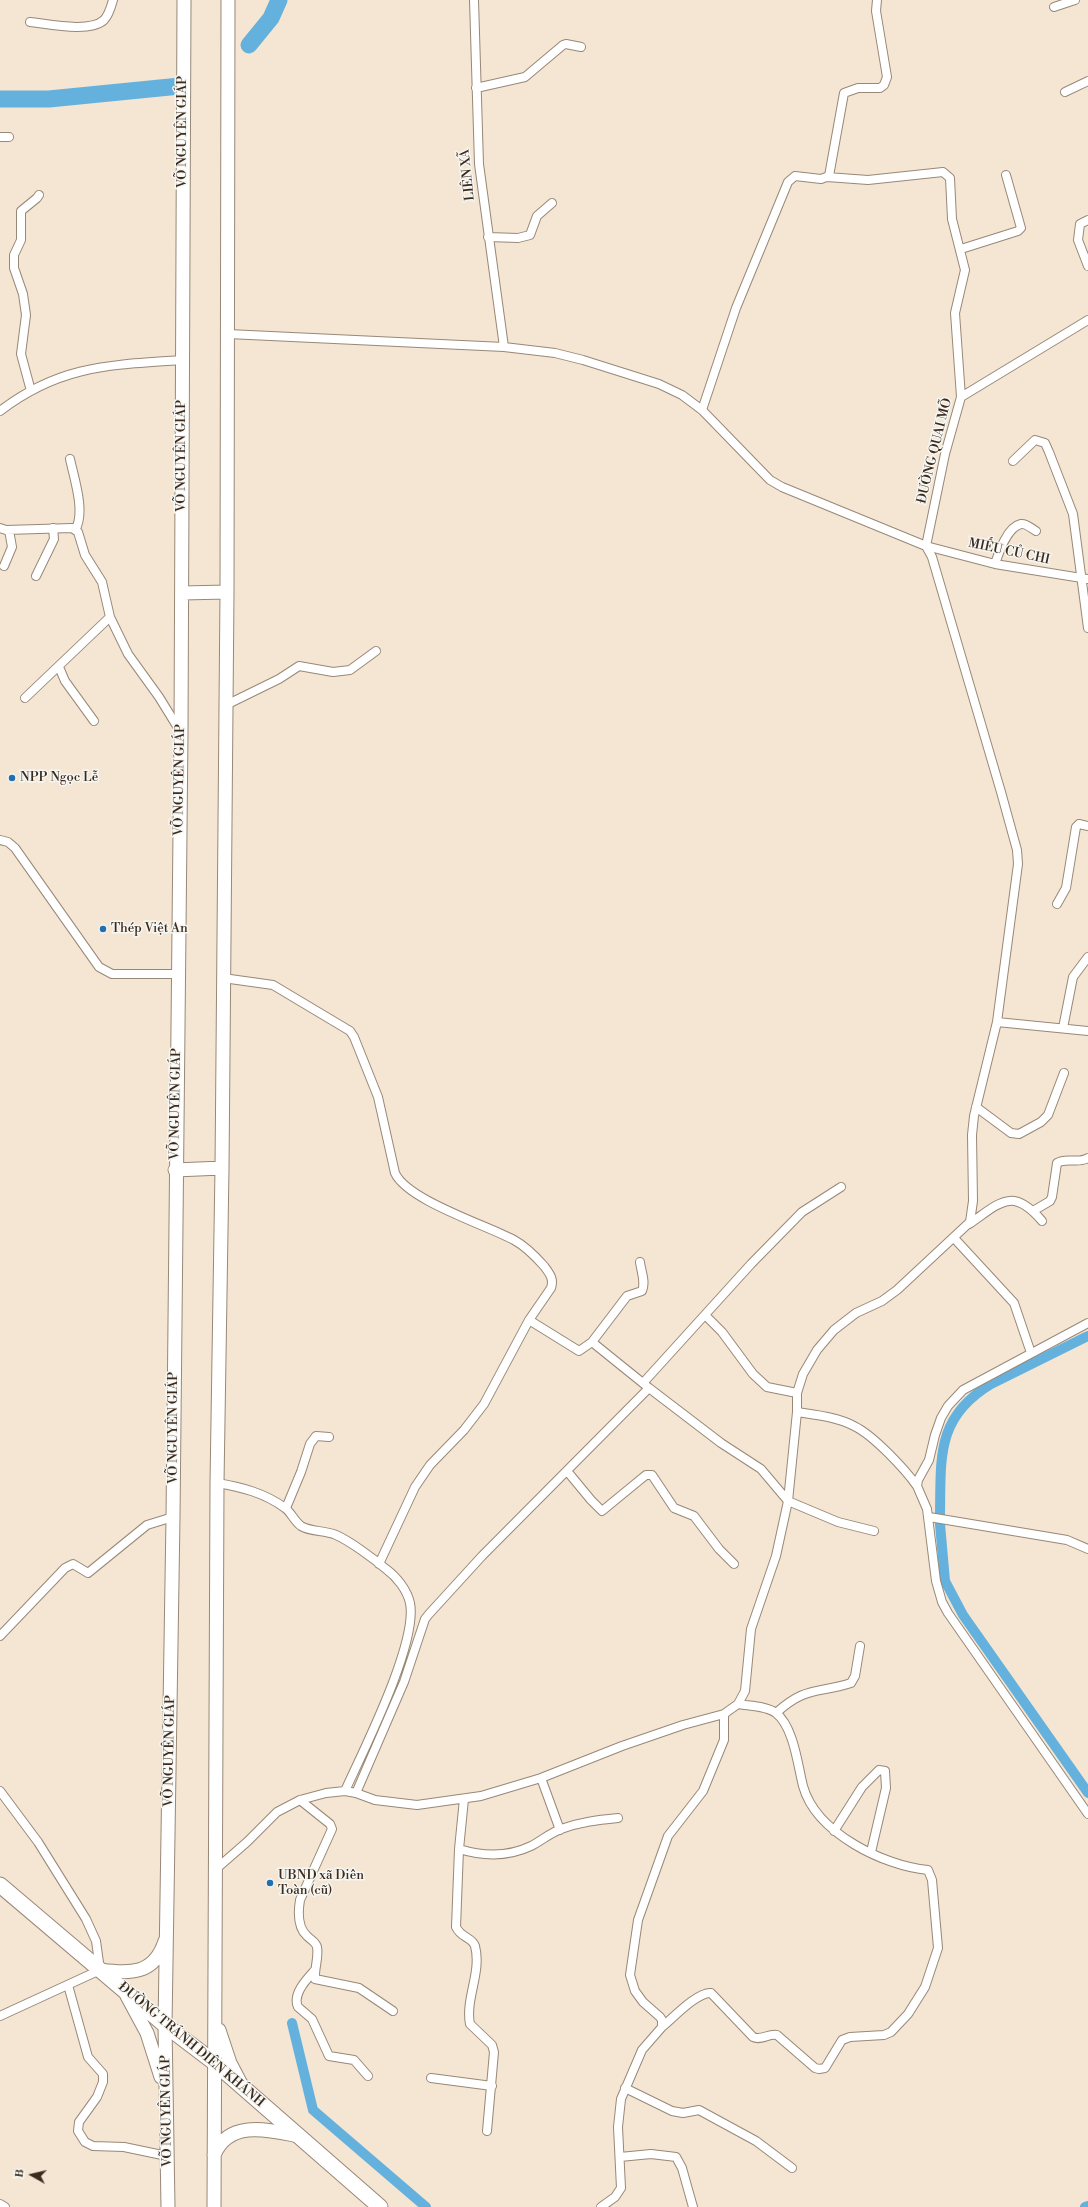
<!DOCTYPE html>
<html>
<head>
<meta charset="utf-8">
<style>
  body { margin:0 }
  #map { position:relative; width:1088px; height:2207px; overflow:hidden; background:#f4e6d2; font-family:"Libre Bodoni",serif }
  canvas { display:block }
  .north { position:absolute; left:12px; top:2155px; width:40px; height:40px; -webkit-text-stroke:3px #f6f6f2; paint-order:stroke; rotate:278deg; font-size:11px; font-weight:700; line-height:16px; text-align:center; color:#3b2a1e }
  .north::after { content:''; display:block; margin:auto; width:14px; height:18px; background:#3b2a1e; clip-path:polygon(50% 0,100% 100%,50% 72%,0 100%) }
</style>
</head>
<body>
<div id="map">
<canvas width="1088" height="2207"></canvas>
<div class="north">B</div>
</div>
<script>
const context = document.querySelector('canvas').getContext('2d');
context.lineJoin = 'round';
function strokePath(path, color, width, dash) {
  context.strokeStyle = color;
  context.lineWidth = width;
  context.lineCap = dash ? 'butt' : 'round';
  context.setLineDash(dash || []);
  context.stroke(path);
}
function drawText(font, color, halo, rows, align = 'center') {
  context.font = font + ' "Libre Bodoni",serif';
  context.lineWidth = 3;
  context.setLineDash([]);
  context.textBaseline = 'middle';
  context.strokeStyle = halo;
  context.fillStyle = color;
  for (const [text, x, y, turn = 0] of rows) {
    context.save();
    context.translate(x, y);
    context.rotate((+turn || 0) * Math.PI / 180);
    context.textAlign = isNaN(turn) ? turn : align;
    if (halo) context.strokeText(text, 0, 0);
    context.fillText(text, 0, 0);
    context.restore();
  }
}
const canal = new Path2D(`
  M940,1514C941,1457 936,1417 991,1384L1088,1336
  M940,1524L945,1581L963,1615L1088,1793
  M292,2023L313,2110L426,2207
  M1085,2207L1088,2206`);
const river = new Path2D(`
  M249,45L271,18L279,0
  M0,99H49L180,86`);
const street = new Path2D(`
  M474,0L479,164L504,347
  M1054,7L1075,0
  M30,22C49,24 90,33 104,20C109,15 111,7 113,0
  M476,88L525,77L563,45L566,44L581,47
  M1065,92L1088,81
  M0,137H9
  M827,177L868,180L943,172L950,178L952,219L965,270L955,313L961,397L945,454L926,546L995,564L1088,579
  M1088,220L1080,224L1078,240L1088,266
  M488,237L518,238L530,235L537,216L552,203
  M961,249L1018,231L1021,228L1006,175
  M31,391L21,354L26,315L23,294L14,268V255L21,240V211L37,198L39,195
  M961,397L1088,320
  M702,410L736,308L788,182L795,176L821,179L829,176L844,93L858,88H880L884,85L887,77L876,11L877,0
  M0,411C60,365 110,365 182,360
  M70,459C74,478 86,513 75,530
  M1013,461L1035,440L1045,443L1049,452L1073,514L1088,628
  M0,528L6,530L72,528L78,532L85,555L102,582L110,617L128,654L159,697L180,731
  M995,564C999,552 1007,527 1021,524C1026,523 1032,529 1036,531
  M4,566L12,547L9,530
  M36,576L54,539L53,528
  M59,667L65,681L94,721
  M25,698L110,617
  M226,705L279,679L299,666L333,672L350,670L376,651
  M0,840L8,842L15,848L99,967L112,974H177
  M1057,904L1066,888L1076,827L1079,824L1088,826
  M223,978L273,985L350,1031L354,1037L378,1097L395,1173C407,1200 486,1225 514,1240C525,1246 536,1257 544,1266C550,1274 554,1279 551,1288L529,1320
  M997,1022L1088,1031
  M1063,1028L1073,977L1088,957
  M976,1107L1011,1133L1019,1134L1041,1122L1048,1115L1064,1073
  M1033,1211L1050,1201L1052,1197L1057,1163C1066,1157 1079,1164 1088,1158
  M969,1224C1000,1203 1012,1186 1042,1221
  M954,1238L1014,1303L1031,1353
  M705,1315L722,1332L753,1374L767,1387L797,1393
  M1088,1323L963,1390L948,1406L941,1418L935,1435L929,1460L918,1480L917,1486L927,1509L936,1581L942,1602L948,1613L1088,1814
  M592,1342L627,1296L642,1291C646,1282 641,1271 640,1262
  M643,1383L751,1264L802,1212L841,1187
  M797,1412C816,1415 837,1417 854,1426C873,1435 905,1469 917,1486
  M567,1471L591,1500L602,1511L641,1479L646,1475H652L674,1508L694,1516L719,1549L734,1564
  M217,1483C241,1487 265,1493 285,1508C291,1512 294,1521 301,1526C310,1532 325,1530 336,1535C350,1541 374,1559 386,1569C397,1577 407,1590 410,1603C418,1643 363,1751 345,1791
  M286,1508L301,1472L310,1444L316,1436L329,1437
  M929,1517L1067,1540L1088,1549
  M379,1564L415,1487L430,1465L464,1430L484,1404L529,1320L579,1351L592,1342L649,1388
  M0,1636L65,1568L73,1564L88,1573L147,1525L173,1517
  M776,1713C806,1686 816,1694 851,1683L855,1676L860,1646
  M541,1778L560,1830
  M0,1791L38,1842L86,1919L96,1941L100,1970L0,2016
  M356,1793L404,1682L425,1619L429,1614L482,1556L649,1388L721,1443L761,1469L788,1501L838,1522L874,1531
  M464,1799L459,1849L456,1927C461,1938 472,1937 475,1946C482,1972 465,1999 470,2024L492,2045L494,2052L487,2131
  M300,1800L330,1824L332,1829L300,1900C298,1912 297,1927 307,1936C311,1940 316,1942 317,1947C319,1958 314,1969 315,1979L359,1988L393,2011
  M834,1831L862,1787L879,1770L885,1771L886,1788L871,1852
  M459,1849C482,1856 508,1857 531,1846C541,1841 550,1833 561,1829C580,1822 598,1820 618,1818
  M216,1869L247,1842L277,1812L300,1800L326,1793L345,1791L356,1793L375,1800L417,1805L481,1796L541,1778L622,1746L683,1725L724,1714L738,1704L745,1691L751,1629L776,1556L788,1501L797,1412V1393L803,1374L817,1350L834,1330L856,1313L882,1301L897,1290L970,1222L973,1201L972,1135L974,1116L997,1022L1018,864L1017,850L1001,792L932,557L926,546L782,487L770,480L702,410L682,395L659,384L583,360L555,353L504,347L228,334
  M315,1970C307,1979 292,1994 298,2007L312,2019L329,2056L354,2060L368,2076
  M68,1985L88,2057L103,2074V2082L97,2097L79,2122L78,2131L85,2142L93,2146L124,2147L167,2156
  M662,2027C673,2018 697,1992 711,1993L753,2037C761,2041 769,2033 777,2035L815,2068L819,2069L825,2068L842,2040L850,2037L884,2035L891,2032L908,2014L925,1987L938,1948L932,1880L928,1870C884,1866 816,1833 803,1786C798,1767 794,1727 776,1713C767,1706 749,1706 738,1704
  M431,2078L492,2086
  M625,2088L672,2111L683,2113L699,2110L756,2141L792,2168
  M620,2157L651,2154L676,2157L682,2168L693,2207
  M0,2204L5,2207
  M601,2207L615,2197L621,2188L618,2127L621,2099L642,2050L662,2027V2020L660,2017L643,2002L635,1991L630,1975L638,1920L668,1836L703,1791L724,1740V1714`);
const primary = new Path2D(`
  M182,593L227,592
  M175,1170L222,1168
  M100,1970C129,1973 154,1976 165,1941
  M127,1996L147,2033L161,2077
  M219,2030L230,2063L241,2084
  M214,2155C229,2119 269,2130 299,2136
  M168,2207L165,2025L173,1517L181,733L184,0
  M214,2207L217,1483L222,1168L227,592L228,0`);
const highway = new Path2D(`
  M0,1885L165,2025L215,2063L380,2207`);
const markers = [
  [12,778,4,"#1f6fb2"],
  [103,929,4,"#1f6fb2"],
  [270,1883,4,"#1f6fb2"]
];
const streetNames = [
  ["VÕ NGUYÊN GIÁP",183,132,-90],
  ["LIÊN XÃ",468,175,-96],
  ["ĐƯỜNG QUAI MÕ",935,451,-76],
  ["VÕ NGUYÊN GIÁP",182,456,-90],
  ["MIẾU CỦ CHI",1009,552,12],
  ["VÕ NGUYÊN GIÁP",180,780,-89],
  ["VÕ NGUYÊN GIÁP",176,1104,-89],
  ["VÕ NGUYÊN GIÁP",174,1428,-90],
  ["VÕ NGUYÊN GIÁP",170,1751,-89],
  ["ĐƯỜNG TRÁNH DIÊN KHÁNH",191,2045,40],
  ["VÕ NGUYÊN GIÁP",167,2111,-91]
];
const poiNames = [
  ["NPP Ngọc Lễ",20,778],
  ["Thép Việt An",111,929],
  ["UBND xã Diên",278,1876],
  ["Toàn (cũ)",278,1891]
];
strokePath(canal, '#65b1de', 10);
strokePath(river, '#65b1de', 17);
strokePath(street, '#988878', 10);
strokePath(primary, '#988878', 15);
strokePath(highway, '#988878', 17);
strokePath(street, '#fff', 8);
strokePath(primary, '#fff', 13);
strokePath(highway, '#fff', 15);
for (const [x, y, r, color] of markers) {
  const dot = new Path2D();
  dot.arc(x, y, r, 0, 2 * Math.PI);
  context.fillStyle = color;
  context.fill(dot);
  strokePath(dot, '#f6f6f2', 1.5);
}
drawText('13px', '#3b2a1e', '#f6f6f2', streetNames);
drawText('13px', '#3b2a1e', '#f6f6f2', poiNames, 'left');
</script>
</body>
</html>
